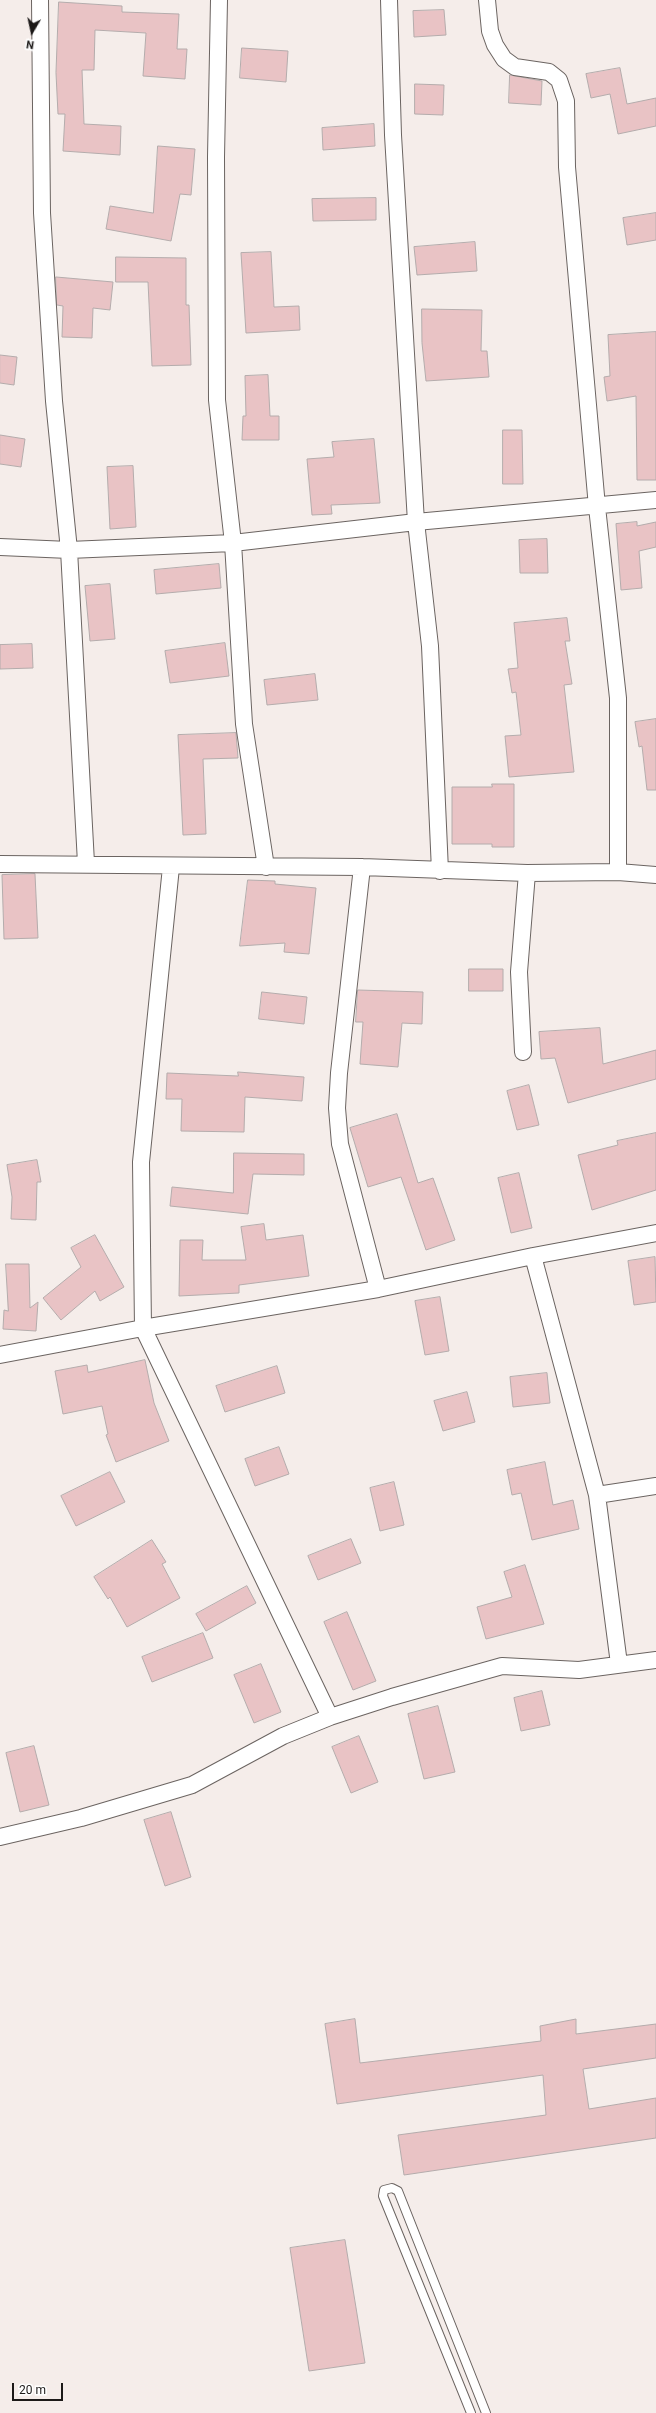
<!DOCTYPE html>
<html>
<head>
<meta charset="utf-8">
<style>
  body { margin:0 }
  #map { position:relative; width:656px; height:2413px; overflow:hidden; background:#f5edea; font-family:Roboto,sans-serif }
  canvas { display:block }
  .north { position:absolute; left:12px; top:12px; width:40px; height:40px; -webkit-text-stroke:3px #fff; paint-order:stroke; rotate:189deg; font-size:11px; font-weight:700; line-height:16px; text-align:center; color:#1c1918 }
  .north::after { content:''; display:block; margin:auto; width:14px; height:18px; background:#1c1918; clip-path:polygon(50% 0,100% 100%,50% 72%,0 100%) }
  .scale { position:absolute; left:12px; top:2383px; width:51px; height:18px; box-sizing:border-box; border:2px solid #1c1918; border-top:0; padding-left:5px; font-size:12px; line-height:14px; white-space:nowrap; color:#1c1918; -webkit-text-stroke:3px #fff; paint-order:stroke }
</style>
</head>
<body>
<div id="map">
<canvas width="656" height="2413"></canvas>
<div class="north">N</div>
<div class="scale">20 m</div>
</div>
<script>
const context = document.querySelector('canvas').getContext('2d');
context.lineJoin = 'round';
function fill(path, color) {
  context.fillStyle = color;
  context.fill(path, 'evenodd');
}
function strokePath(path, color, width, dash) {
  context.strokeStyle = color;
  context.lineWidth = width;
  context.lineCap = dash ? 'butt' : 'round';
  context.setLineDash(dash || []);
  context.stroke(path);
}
const building = new Path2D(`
  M59,2L122,6V12L179,14L177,49H187L185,79L143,76L146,33L95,30L94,70H82L84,124L121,126L120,155L63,151L65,114H58L56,73Z
  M444,10L446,35L414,37L413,11Z
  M242,48L288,51L286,82L240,78Z
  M620,68L627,104L656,98V126L618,134L610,94L591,98L586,74Z
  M510,75L542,81L541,105L509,103Z
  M415,84L444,85L443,115L415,114Z
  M374,124L375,146L323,150L322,128Z
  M158,146L195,149L191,195L180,194L171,241L106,229L110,206L153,213Z
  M376,198V220L313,221L312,199Z
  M656,213V240L627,245L623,218Z
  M475,242L477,271L417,275L414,247Z
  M271,252L274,307L299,306L300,330L246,333L241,253Z
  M116,257L186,258V305H189L191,365L152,366L148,282H116Z
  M56,277L113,282L110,310L93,308L92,338L62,337L63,306L57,305Z
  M422,309L482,310L481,351H487L489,377L426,381L422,343Z
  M656,332V480H637L636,396L607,401L604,377L610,376L608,335Z
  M0,355L17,357L14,385L0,383Z
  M268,375L270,416H279V440H242L243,416H246L245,376Z
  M503,430H522L523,484H503Z
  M0,435L25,439L21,467L0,464Z
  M374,439L380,503L331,505L332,514L312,515L307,459L334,457L332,442Z
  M133,466L136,527L110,529L107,467Z
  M637,522V526L656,522V547L639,551L642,588L621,590L616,524Z
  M547,539L548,573H520L519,540Z
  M219,564L221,588L156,594L154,570Z
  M110,584L115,639L90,641L85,586Z
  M567,618L570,641H565L572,684L564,685L574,772L509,777L505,736L521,735L516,692L512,693L508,669L518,668L514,623Z
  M225,643L229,676L170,683L165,651Z
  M32,644L33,668L0,669V645Z
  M315,674L318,700L267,705L264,680Z
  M656,719V790H647L642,746L639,747L635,722Z
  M236,733L238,758L203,759L206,834L183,835L178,735Z
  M492,784H514V847H492V844H452V787H492Z
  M35,874L38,938L4,939L2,875Z
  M248,880L275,881V884L316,888L309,954L284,952L285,943L240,946Z
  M469,969H503V991H469Z
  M358,990L423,992L422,1024L402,1023L398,1067L360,1064L363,1022H356Z
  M262,992L307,997L304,1024L259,1019Z
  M600,1028L603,1064L656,1050V1079L568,1103L555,1058L541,1059L539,1032Z
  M238,1072L304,1077L302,1101L245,1097L244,1132L181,1131L182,1099H166L167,1073L238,1076Z
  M529,1085L539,1125L517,1130L507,1091Z
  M397,1114L418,1183L433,1178L455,1240L426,1250L401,1177L368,1187L350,1128Z
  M656,1133V1190L592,1210L578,1155L618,1145L617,1141Z
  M234,1153L304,1154V1175L253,1174L248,1214L170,1206L172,1187L233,1193Z
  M37,1160L41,1182H37L36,1220L11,1219L12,1197L7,1165Z
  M519,1173L532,1228L511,1233L498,1178Z
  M264,1224L266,1240L303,1235L309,1276L239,1285V1293L179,1296L180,1240H203L202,1260H246L241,1227Z
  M95,1235L124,1287L100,1301L95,1291L61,1320L43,1298L81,1267L71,1248Z
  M655,1257L656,1302L634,1305L628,1261Z
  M6,1264H29L30,1308L38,1302L36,1331L3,1329L4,1310L8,1311Z
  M440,1297L449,1351L425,1355L415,1301Z
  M145,1360L154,1403L169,1441L116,1462L106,1435L108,1434L102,1406L63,1414L55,1371L87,1365L88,1372Z
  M277,1366L285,1393L225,1412L216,1386Z
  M547,1373L550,1403L513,1407L510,1377Z
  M467,1392L475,1422L443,1431L434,1401Z
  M279,1447L289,1474L255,1486L245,1459Z
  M545,1462L553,1505L573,1500L579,1529L532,1540L521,1493L512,1495L507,1470Z
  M110,1472L125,1502L76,1526L61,1496Z
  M394,1482L404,1525L380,1531L370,1488Z
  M351,1539L361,1563L318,1580L308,1556Z
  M152,1540L166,1562L162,1564L180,1598L127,1627L110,1597L108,1599L94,1577Z
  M525,1565L544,1624L486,1639L477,1607L512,1597L504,1572Z
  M247,1586L256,1603L206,1631L196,1614Z
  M347,1612L376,1681L353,1690L324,1622Z
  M203,1633L213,1658L152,1682L142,1657Z
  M261,1664L281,1712L254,1723L234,1675Z
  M542,1691L550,1725L521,1731L514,1698Z
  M438,1706L455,1772L424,1779L408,1714Z
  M359,1736L378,1782L351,1793L332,1747Z
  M34,1746L49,1805L20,1812L6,1753Z
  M171,1812L191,1877L165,1886L144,1820Z
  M355,2019L360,2063L541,2041L540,2026L576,2019V2034L656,2024V2058L583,2069L589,2109L656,2098V2138L404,2175L398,2135L546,2115L543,2075L337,2104L325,2024Z
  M345,2240L365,2363L309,2371L290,2248Z`);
const lane = new Path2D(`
  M471,2413L383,2196L384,2190L392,2188L398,2191L486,2413`);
const street = new Path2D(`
  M40,0L42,213L54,401L69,550L86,863
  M219,0L216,157L217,400L233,543L244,724L266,867
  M389,0L393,135L416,522L430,646L440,871
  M487,0L490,31L495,45L504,59L515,67L549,72L559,80L566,101L567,167L597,507L618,698V872
  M0,547L69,550L233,543L416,522L656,500
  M0,864L362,867L527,873L618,872L656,875
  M171,867L141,1162L143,1328L330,1717
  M362,867L339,1073L337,1108L340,1144L378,1289
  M523,1052L519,972L527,873
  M533,1256L597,1495L619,1664
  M0,1355L143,1328L378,1289L533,1256L656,1233
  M597,1495L656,1486
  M0,1837L81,1818L192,1785L283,1736L330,1717L392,1697L502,1666L579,1670L656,1660`);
fill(building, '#e9c3c5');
strokePath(building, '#b4acac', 1);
strokePath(lane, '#6b6461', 10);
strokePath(street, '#6b6461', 18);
strokePath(lane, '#fff', 8);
strokePath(street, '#fff', 16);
</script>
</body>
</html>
